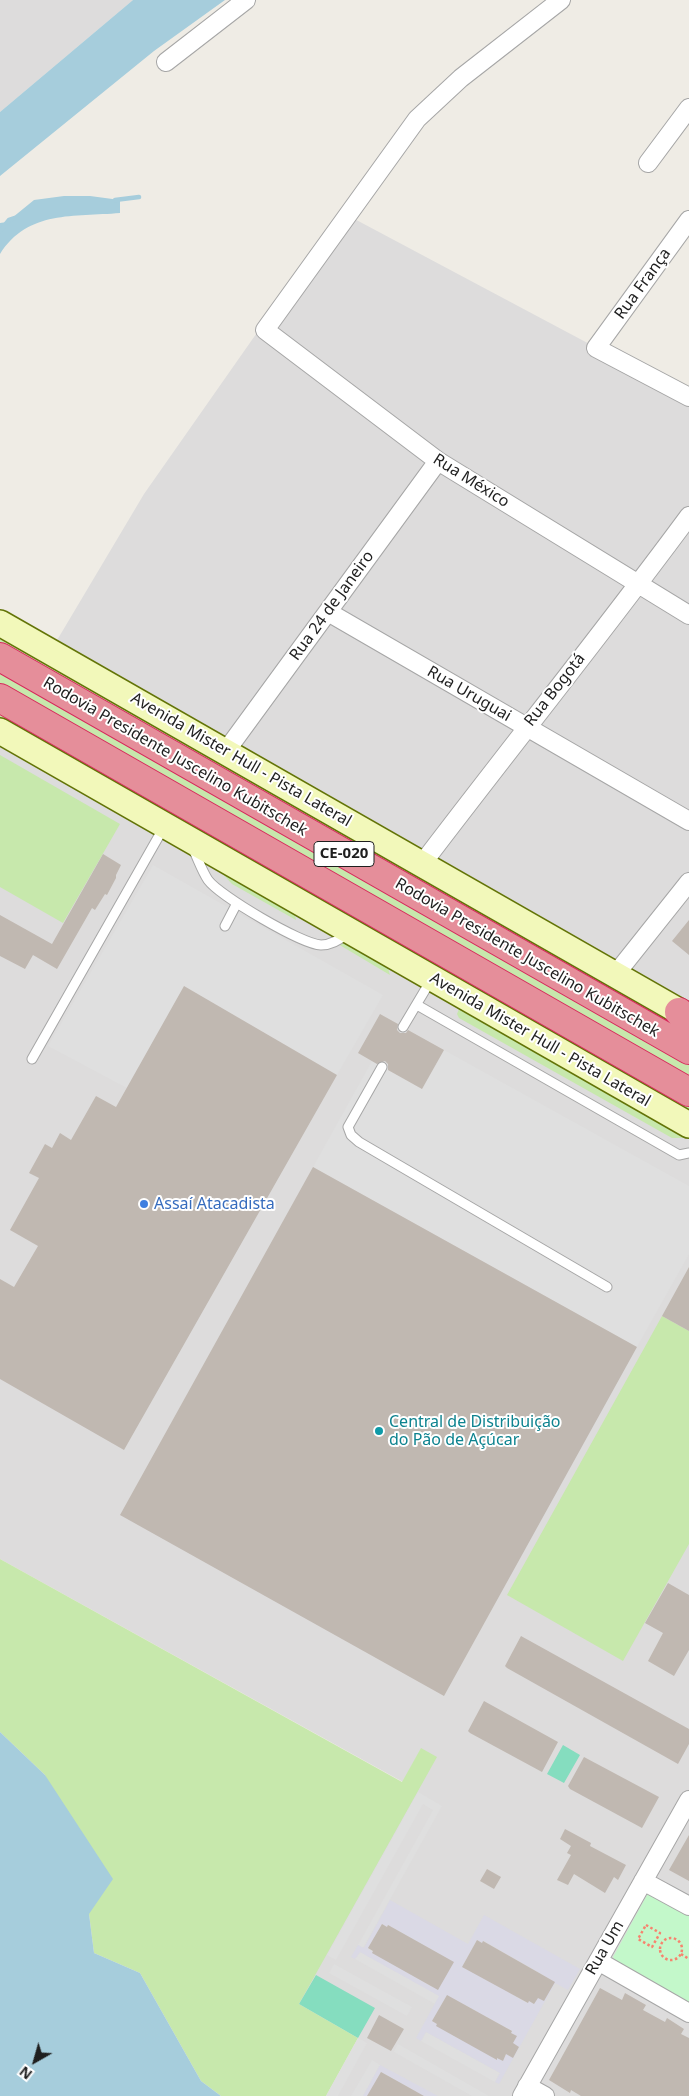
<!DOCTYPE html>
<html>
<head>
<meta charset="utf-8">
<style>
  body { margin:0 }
  #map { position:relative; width:689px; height:2096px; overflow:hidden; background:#efece5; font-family:"Noto Sans",sans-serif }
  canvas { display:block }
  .north { position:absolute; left:10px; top:2036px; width:50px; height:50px; -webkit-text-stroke:4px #fff; paint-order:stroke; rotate:218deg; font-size:14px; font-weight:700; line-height:20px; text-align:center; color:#1f1f1f }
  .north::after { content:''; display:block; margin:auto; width:18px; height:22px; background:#1f1f1f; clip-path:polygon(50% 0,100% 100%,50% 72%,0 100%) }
</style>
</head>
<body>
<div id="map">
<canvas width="689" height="2096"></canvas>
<div class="north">N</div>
</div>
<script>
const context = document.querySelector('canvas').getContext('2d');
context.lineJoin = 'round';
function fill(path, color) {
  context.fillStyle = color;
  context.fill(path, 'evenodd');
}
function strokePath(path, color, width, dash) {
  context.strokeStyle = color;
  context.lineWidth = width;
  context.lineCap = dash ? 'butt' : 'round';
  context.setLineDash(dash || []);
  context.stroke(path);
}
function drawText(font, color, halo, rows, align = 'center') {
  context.font = font + ' "Noto Sans",sans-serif';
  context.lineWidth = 4;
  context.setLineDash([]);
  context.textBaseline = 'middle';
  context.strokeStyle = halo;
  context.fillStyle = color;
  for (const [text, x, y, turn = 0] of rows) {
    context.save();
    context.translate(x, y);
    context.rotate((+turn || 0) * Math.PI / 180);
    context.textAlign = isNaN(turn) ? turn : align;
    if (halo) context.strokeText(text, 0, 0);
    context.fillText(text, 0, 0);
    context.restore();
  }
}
const residential = new Path2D(`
  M0,0H133L0,112Z
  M347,215L689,397V1017L50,652L144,494L261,327Z
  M0,731L689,1125V2096H326L358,2038L299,2004L421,1749L403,1782L0,1559Z`);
const grass = new Path2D(`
  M0,632L688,1031L689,1035L0,642Z
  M0,671L689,1064V1076L0,684Z
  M0,714L689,1106V1115L0,723Z
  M0,755L120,824L63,923L0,887Z
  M219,870L294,910L296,920L232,884Z
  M343,939L387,965L390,975L338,944Z
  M462,1006L688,1136V1138H672L459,1018L457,1014L459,1009Z
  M662,1316L689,1331V1544L623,1661L507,1595Z
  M0,1559L402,1782L421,1748L437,1757L299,2004L358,2038L326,2096H221L201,2081L140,1973L94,1953L89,1914L45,1775L0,1732Z`);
const park = new Path2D(`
  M653,1894L689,1914V2003L615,1962L613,1957L647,1895Z`);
const pitch = new Path2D(`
  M563,1745L580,1755L564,1783L547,1774Z
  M316,1975L375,2008L358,2038L299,2004Z`);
const parking = new Path2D(`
  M153,865L383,995L337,1075L127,1088L48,1046Z
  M444,1050L689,1186V1254L637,1347L313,1167L372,1061L422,1089Z
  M418,1792L442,1806L363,1948L358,1945L433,1810L423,1804L336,1960L327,1955Z
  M360,1952L440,1996L435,2004L355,1959Z
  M334,1964L412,2007L407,2016L329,1973Z
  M426,2032L500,2073L495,2082L421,2041Z
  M358,2038L367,2043L338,2096H326Z
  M398,2044L489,2096H472L394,2052Z
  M372,2060L380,2065L363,2096H351Z`);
const plaza = new Path2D(`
  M390,1900L468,1944L484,1915L580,1969L568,1990L555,1983L499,2084L495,2082L500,2073L426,2032L421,2041L416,2038L439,1996L360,1952L355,1959L351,1957L358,1945L364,1948ZM382,1924L387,1927L388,1925L448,1959L432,1987L368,1949ZM477,1940L482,1943L484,1941L508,1955L543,1975L548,1980L534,2004L529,2001L527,2003L463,1965ZM446,1997L451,2000L452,1998L512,2031L511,2033L516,2036L503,2060L497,2058V2059L432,2021Z
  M380,2065L438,2096H419L415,2091L381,2072L376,2080L379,2081L367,2096H363Z`);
const water = new Path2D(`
  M133,0H225L154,51L0,176V112Z
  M64,196H90L120,200V213C74,217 28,210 0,254V223L7,222L34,200Z
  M0,1732L45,1775L113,1879L89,1914L94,1953L140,1973L201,2081L221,2096H0Z`);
const stream = new Path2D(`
  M115,200L139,197
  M0,231L9,220L15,218`);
const building = new Path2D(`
  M103,854L121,865L116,875V878L107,895L105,894L95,910L92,908L57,969L33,955L25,969L0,956V915L52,944Z
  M689,920V955L672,941Z
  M184,986L337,1075L124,1450L0,1379V1279L14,1287L38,1246L10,1230L39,1178L29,1173L45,1144L52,1148L60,1133L71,1140L96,1096L116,1107Z
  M380,1014L398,1024L397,1030L400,1033H406L408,1030L444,1050L422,1089L388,1070V1064L385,1061L377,1064L358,1053Z
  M313,1167L637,1347L444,1696L120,1515Z
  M689,1267V1331L662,1316Z
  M668,1583L689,1595V1650L674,1676L648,1661L663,1633L645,1623Z
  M521,1636L689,1729V1744L678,1764L507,1668L505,1666Z
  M484,1701L558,1742L542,1772L470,1733L468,1731Z
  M584,1757L659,1797L642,1828L570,1789L568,1786Z
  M565,1829L591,1843L590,1846L626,1865L618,1880L614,1877L605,1893L574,1874L568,1885L557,1880L571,1855L567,1853L571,1846L560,1839Z
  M689,1835V1881L669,1870Z
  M487,1869L501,1877L494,1889L480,1881Z
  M382,1924L387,1927L388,1925L454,1962L438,1990L372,1953L373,1951L368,1948Z
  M477,1940L482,1943L483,1941L555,1982L544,2001L538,1998L534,2004L529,2001L528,2003L462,1967Z
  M600,1988L622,2000L625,1993L646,2005L643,2010L665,2022L667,2018L684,2029L681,2034L689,2038V2096H581L571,2090L570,2093L549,2080Z
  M447,1995L512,2031L511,2033L517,2036L513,2043L519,2047L513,2058L506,2054L503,2061L497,2058V2060L436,2026L437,2024L432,2021Z
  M379,2015L404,2029L391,2051L367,2038Z
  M381,2072L399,2082L424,2096H367Z`);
const path = new Path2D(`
  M646,1925L660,1933L652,1947L638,1939Z
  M660 1949a11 11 0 1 1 22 0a11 11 0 1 1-22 0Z
  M681,1954L689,1959`);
const lane = new Path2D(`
  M193,849C198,859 202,871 208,880C220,896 301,944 321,945C332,945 341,939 349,932
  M225,926L237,903
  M417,1005L679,1155L689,1153
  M403,1027L431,980
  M32,1059L164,827
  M382,1067L348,1127L351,1135L359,1142L607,1287`);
const street = new Path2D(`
  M561,0L461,78L417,119L265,330L438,461L689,615
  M166,62L246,0
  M648,163L689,108
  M689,220L596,348L689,397
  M328,612L689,821
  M226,751L438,461
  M422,864C510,748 602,634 689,516
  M615,975L689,882
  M643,1881L689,1906
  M598,1961L689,2013
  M527,2086L545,2096
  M522,2096L689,1800`);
const secondary = new Path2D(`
  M0,623L689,1017
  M0,731L689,1125`);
const highway = new Path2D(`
  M0,657L689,1050
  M0,698L689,1092
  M679,1012L689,1022`);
const markers = [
  [144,1204,5,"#3f7fe0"],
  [379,1431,5,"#0f9aa8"]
];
const shields = [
  [344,854,60]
];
const shieldNames = [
  ["CE-020",344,854]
];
const streetNames = [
  ["Rua França",643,284,-54],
  ["Rua México",471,481,32],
  ["Rua 24 de Janeiro",332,606,-54],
  ["Rua Bogotá",555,690,-52],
  ["Rua Uruguai",469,694,30],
  ["Rodovia Presidente Juscelino Kubitschek",175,757,30],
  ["Avenida Mister Hull - Pista Lateral",241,760,30],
  ["Rodovia Presidente Juscelino Kubitschek",527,958,30],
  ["Avenida Mister Hull - Pista Lateral",540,1040,30],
  ["Rua Um",605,1948,-60]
];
const shopNames = [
  ["Assaí Atacadista",154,1204]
];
const cultureNames = [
  ["Central de Distribuição",389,1422],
  ["do Pão de Açúcar",389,1440]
];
fill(residential, '#dddcdc');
fill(grass, '#c7e8ac');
fill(park, '#c3f8ca');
fill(pitch, '#85ddbf');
fill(parking, '#dfdfdf');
fill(plaza, '#dad9e5');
fill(water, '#a6cddc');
strokePath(stream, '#a6cddc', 4.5);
fill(building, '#c0b8b1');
strokePath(lane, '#a6a6a6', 11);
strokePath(street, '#a6a6a6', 20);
strokePath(secondary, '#637407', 28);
strokePath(highway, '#d7285b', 30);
strokePath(path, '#f7836e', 2.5, [2.5, 2.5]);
strokePath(lane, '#fff', 9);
strokePath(street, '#fff', 18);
strokePath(secondary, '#f2f8ba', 25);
strokePath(highway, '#e58e9a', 28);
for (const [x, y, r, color] of markers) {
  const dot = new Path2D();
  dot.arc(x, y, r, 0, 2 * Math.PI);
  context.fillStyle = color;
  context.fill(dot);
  strokePath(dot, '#fff', 2);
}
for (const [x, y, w] of shields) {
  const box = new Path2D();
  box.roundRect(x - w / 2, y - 12.5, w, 25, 4);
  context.fillStyle = '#fff';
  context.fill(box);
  strokePath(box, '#1f1f1f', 1);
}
drawText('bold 15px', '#1f1f1f', null, shieldNames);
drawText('16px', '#1f1f1f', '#fff', streetNames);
drawText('16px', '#366cbe', '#fff', shopNames, 'left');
drawText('16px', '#0d838f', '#fff', cultureNames, 'left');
</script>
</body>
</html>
